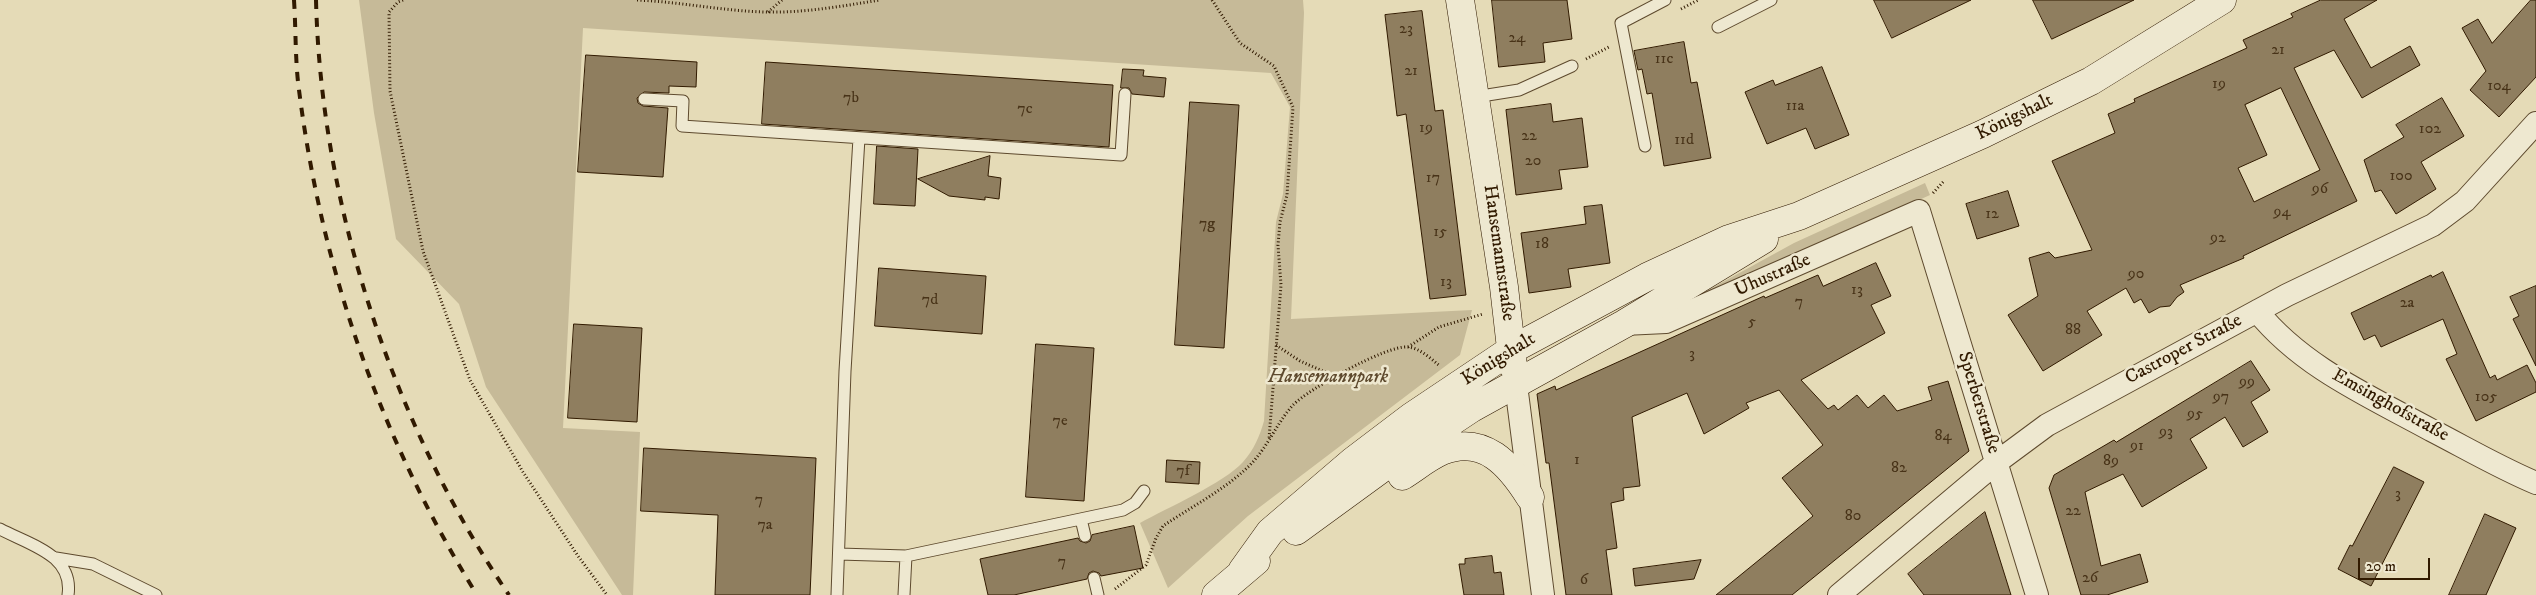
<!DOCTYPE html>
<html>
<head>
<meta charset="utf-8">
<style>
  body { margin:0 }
  #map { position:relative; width:2536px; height:595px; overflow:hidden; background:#e5dbb7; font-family:"IM FELL DW Pica",serif }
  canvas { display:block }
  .scale { position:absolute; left:2358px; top:558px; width:72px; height:22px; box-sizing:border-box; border:2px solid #311a00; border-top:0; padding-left:6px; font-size:15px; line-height:18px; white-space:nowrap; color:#311a00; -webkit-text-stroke:4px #eee8d0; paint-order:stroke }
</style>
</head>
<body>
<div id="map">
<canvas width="2536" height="595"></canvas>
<div class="scale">20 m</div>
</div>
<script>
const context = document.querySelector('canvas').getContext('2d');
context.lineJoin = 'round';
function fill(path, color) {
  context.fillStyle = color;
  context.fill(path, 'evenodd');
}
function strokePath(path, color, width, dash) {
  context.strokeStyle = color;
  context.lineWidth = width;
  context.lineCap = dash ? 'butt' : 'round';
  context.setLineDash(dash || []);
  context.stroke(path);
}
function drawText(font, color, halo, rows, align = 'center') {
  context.font = font + ' "IM FELL DW Pica",serif';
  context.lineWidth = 5;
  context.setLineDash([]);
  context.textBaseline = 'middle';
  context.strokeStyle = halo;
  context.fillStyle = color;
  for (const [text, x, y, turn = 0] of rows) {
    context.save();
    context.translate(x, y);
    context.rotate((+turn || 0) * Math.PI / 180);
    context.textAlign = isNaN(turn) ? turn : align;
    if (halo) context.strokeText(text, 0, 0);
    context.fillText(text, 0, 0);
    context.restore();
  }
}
const green = new Path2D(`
  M359,0H1303L1304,13L1291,319L1472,310L1460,355L1248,516L1168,588L1140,523C1167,508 1224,483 1243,462C1254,450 1260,435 1264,421L1276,222L1283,194L1290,107L1271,73L583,28L563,428L640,432L633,595H622L486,387L459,304L396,239L374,113Z
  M1925,183L1930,195L1704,298L1701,294L1794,243Z`);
const building = new Path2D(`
  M1492,0H1567L1572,39L1543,43L1545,62L1499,67Z
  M1874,0H1971L1892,38Z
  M2033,0H2134L2052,39Z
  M2321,0H2377L2344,19L2371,68L2410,46L2420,65L2362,98L2334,50L2294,68L2357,201L2243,256L2244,258L2180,285L2184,292L2177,297L2170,306L2160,307L2149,313L2141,299L2134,303L2126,288L2087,311L2102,335L2043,371L2008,315L2038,296L2029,258L2049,252L2055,258L2092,250L2052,161L2115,133L2108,114L2135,102L2134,99L2247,48L2243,40L2293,17L2291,14ZM2281,88L2320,170L2254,202L2238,168L2267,155L2245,105Z
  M2531,0H2536V77L2499,117L2470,90L2486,71L2462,28L2478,19L2492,43Z
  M1422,11L1435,111L1443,110L1466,295L1430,299L1406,114L1397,116L1385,15Z
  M1684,42L1691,83L1697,82L1711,158L1664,166L1652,93L1647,94L1642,69L1638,70L1634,51Z
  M586,55L697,62L696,87L669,86V93L644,92L637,98L638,103L643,106L668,108L663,177L578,172Z
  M766,62L1113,85L1109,147L762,124Z
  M1822,67L1849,135L1815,149L1806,128L1767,144L1745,92L1773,80L1775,85Z
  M1123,69L1144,70L1143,76L1166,78L1164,97L1132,94L1129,88H1121Z
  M2442,98L2464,136L2421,162L2436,189L2396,214L2381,190L2375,192L2364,160L2404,137L2396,125Z
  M1190,102L1239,105L1224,348L1175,345Z
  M1551,104L1553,122L1582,118L1588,167L1559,170L1562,189L1516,195L1506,110Z
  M877,146L918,149L915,206L874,204Z
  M990,156L988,176L1001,178L999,199L985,197V200L949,196L918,179Z
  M2008,191L2019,226L1977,239L1966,204Z
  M1602,205L1610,263L1568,269L1571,287L1529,293L1521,233L1586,224L1584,207Z
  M1876,263L1891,296L1871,305L1885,333L1801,380L1828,409L1834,405L1838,410L1857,395L1868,408L1884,395L1897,411L1932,400L1928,387L1948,381L1969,451L1792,595H1716L1813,516L1782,478L1823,445L1779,390L1746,403L1749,408L1704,434L1687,393L1632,417L1640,486L1623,488L1624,500L1611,503L1617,548L1606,550L1612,595H1566L1549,463H1546L1537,394L1555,386L1556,390L1764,296L1765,298L1818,275L1823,286Z
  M879,268L986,276L982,334L875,326Z
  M2443,272L2490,378L2495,375L2497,380L2527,365L2536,383V392L2476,421L2446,359L2457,354L2443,319L2381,347L2375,335L2364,340L2351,313L2431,275L2432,277Z
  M2536,286V366L2513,319L2519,316L2510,297Z
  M574,324L642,328L637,422L568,418Z
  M1036,344L1094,348L1084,501L1026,497Z
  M2251,361L2270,390L2251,402L2268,432L2243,447L2225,417L2190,439L2207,468L2142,507L2123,474L2085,492L2101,566L2140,554L2148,582L2107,595H2081L2049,488L2054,475L2114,440L2116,442Z
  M644,448L816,458L810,595H715L718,515L641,511Z
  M1167,460L1200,462L1199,484L1166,482Z
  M2394,467L2424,482L2371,586L2338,569L2350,545L2352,546Z
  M1985,512L2011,595H1924L1908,574Z
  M2485,514L2516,528L2486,595H2449Z
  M1134,526L1143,568L1101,576L1099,573L1093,571L1089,573L1087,579L1014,595H988L980,559L1078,538L1080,541L1086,543L1090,541L1092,535Z
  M1492,556L1494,573L1501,572L1504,595H1464L1459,564H1465V559Z
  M1701,560L1694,579L1635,586L1633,569Z`);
const path = new Path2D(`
  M403,0L398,2L389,12L390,91L423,251L470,380L523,472L578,556L607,595
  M637,0C681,2 723,11 766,12C804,13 843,6 880,0
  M1212,0L1240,43L1274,66L1293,107L1287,195L1280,222L1278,245L1281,285L1269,439
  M1681,9L1698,0
  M768,12L782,0
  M1586,59L1609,47
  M1933,193L1944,181
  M1276,345L1300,361L1334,376
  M1408,347L1439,327L1483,314
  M1115,589L1146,565L1156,538L1163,526C1191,507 1224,490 1248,467C1267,449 1276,424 1293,405C1309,389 1386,345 1408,347C1420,348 1431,359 1440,366`);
const lane = new Path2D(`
  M1718,27L1771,0
  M1475,97L1519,90L1572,66
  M644,99L683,101L682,126L1121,155L1125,94
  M1645,146L1621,23L1665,0
  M1081,519L1085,536
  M0,529C30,545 74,555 68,595
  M839,554L906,556L1123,510L1135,503L1144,491
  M56,558L93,564L156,595
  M1094,578L1098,595
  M837,595L845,371L859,138
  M904,595L906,556`);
const street = new Path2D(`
  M2257,311C2302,367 2369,396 2431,430C2466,448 2500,468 2536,483
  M1624,324L1666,322L1919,211L2037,595
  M1516,385L1543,595
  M1839,595L1997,462L2047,425L2287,295L2433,225L2465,201L2536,123`);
const secondary = new Path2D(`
  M1460,0L1504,287L1513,366
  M1402,476C1415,468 1428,457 1442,451C1484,434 1510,465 1530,497
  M1296,531L1392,461L1472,408L1624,324L1764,239
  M1242,571L1270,532L1353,461L1411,417L1511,350L1647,277L1729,239L1799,216L1983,134L2091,81L2222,0
  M1216,595L1256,561`);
const rail = new Path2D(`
  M294,0C296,30 295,61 299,90C322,271 381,440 477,595
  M316,0C321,206 393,425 509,595`);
const numberNames = [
  ["23",1406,30],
  ["24",1517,39],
  ["21",2278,51],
  ["11c",1664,60],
  ["21",1411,72],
  ["19",2219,85],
  ["104",2499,87],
  ["7b",851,99],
  ["11a",1795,107],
  ["7c",1025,110],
  ["19",1426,129],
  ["102",2430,130],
  ["22",1529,137],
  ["11d",1684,141],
  ["20",1533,162],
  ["100",2401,177],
  ["17",1433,179],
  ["96",2320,190],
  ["94",2282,213],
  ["12",1992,215],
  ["7g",1207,225],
  ["15",1440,233],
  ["92",2218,239],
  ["18",1542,245],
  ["90",2136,275],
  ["13",1446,283],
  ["13",1857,291],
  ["7d",930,301],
  ["7",1799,303],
  ["2a",2407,304],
  ["5",1752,323],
  ["88",2073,331],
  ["3",1692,355],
  ["99",2247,383],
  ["97",2221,398],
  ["105",2486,398],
  ["95",2195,415],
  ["7e",1060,422],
  ["93",2166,433],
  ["84",1943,437],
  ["91",2137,447],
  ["1",1577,461],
  ["89",2111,462],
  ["82",1899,469],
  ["7f",1183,472],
  ["3",2398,495],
  ["7",759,501],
  ["22",2073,512],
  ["80",1853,517],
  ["7a",765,526],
  ["7",1062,563],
  ["26",2090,579],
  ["6",1584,581]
];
const streetNames = [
  ["Königshalt",2015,118,-26],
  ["Hansemannstraße",1498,253,82],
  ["Uhustraße",1773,276,-24],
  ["Castroper Straße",2184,350,-28],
  ["Königshalt",1499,360,-32],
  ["Sperberstraße",1978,403,73],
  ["Emsinghofstraße",2390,406,29]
];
const parkNames = [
  ["Hansemannpark",1328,378]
];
fill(green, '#c6ba98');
fill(building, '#8f7e5f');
strokePath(building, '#311a00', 1);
strokePath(lane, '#5e4a2e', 13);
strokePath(street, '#5e4a2e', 24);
strokePath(secondary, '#311a00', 29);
strokePath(path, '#311a00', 3, [1, 2.5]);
strokePath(lane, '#eee8d0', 11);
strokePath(street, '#eee8d0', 22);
strokePath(secondary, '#eee8d0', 28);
strokePath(rail, '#311a00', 4, [9, 9]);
drawText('16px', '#483318', null, numberNames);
drawText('19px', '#311a00', '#eee8d0', streetNames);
drawText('italic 19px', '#5e4a2e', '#eee8d0', parkNames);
</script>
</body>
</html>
